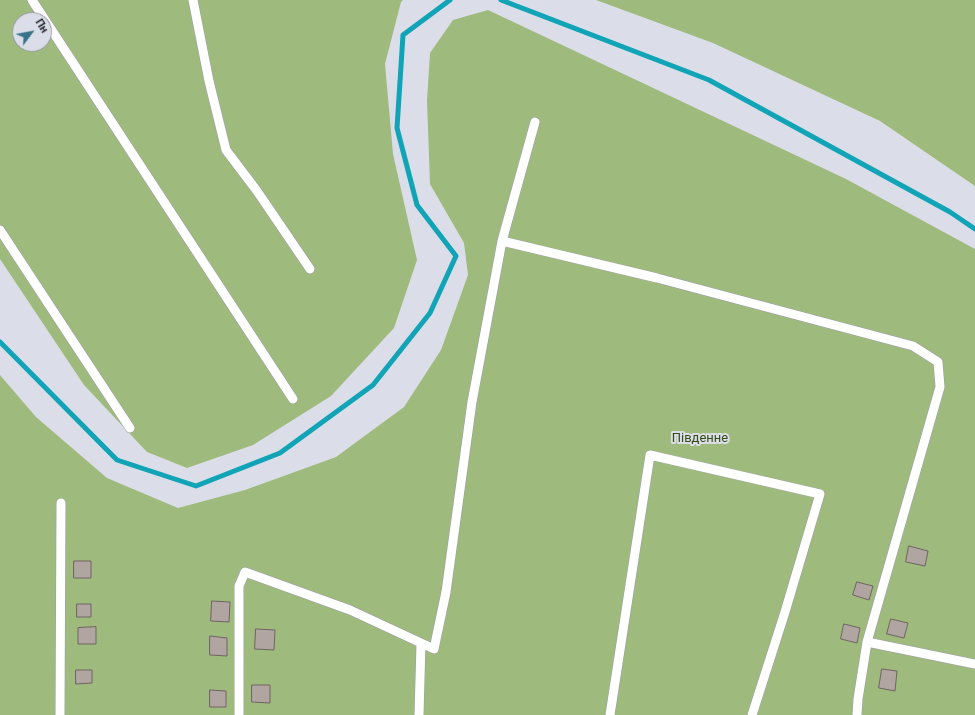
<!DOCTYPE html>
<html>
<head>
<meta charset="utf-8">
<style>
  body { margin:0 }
  #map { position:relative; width:975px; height:715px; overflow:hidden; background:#dbdee9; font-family:Roboto,sans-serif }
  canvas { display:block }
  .north { position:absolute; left:12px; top:12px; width:40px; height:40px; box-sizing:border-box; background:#dbdee9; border:1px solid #93959d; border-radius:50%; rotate:58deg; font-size:11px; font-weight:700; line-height:16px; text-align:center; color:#26272b }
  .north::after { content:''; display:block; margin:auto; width:14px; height:18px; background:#36748a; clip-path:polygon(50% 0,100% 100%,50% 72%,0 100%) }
</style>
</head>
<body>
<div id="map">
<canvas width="975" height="715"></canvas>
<div class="north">Пн</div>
</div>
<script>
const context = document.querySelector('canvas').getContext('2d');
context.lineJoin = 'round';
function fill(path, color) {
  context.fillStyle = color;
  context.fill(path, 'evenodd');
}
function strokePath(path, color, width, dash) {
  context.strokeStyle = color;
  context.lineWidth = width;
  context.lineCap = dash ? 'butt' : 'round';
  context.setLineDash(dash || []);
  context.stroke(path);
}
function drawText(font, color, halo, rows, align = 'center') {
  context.font = font + ' Roboto,sans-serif';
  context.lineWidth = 4;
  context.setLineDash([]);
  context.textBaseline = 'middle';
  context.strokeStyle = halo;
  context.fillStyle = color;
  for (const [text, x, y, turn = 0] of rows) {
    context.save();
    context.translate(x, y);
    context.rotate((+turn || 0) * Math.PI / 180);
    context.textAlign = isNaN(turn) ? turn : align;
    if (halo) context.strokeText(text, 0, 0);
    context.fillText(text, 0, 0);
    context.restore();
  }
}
const green = new Path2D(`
  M0,0H403L401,2L385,64L393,154L417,260L394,328L331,396L253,445L187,468L147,452L84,385L0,259ZM20,20H44V44H20Z
  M596,0H975V186L880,121L713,43Z
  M488,10L846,179L975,249V715H0V375L36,417L107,478L178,508L245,490L336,457L404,407L441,350L468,275L464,243L430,184L427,101L430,53L453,20Z`);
const stream = new Path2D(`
  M501,0L709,80L950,212L975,229
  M0,342L117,460L196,486L280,453L373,385L430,313L456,256L417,205L397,128L403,35L450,0`);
const building = new Path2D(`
  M909,546L928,551L925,566L906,562Z
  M74,561H91V578H74Z
  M857,582L873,586L869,600L853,595Z
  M212,601L230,602L229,622L211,621Z
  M77,604H91V617H77Z
  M891,619L908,623L904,638L887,634Z
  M844,624L860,628L857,643L841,639Z
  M96,627V644H78V628Z
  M256,629L275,630L274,650L255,649Z
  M210,636L227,638V656L210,655Z
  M882,669L897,671L895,691L879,688Z
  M76,670H92V683L76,684Z
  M252,685H270V703L252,702Z
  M210,690L226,691V707H210Z`);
const lane = new Path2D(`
  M32,0L293,399
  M193,0L209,81L226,150L257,191L310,269
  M0,230L130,428
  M502,241L657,278L913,346L938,362L940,387L867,642L858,699L857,715
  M867,642L975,664
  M60,715L61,503
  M239,715V586L245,572L350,610L434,649L446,592L472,402L502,241L535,122
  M419,715L421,643
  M610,715L650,455L820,494L785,612L752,715`);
const parkNames = [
  ["Південне",700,439]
];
fill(green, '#9fba7d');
strokePath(stream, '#10a4b6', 5);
fill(building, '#b1a5a2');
strokePath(building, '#6f6462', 1);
strokePath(lane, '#9a9da6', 10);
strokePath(lane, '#fff', 9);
drawText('13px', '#354b12', '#dbdee9', parkNames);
</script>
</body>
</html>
